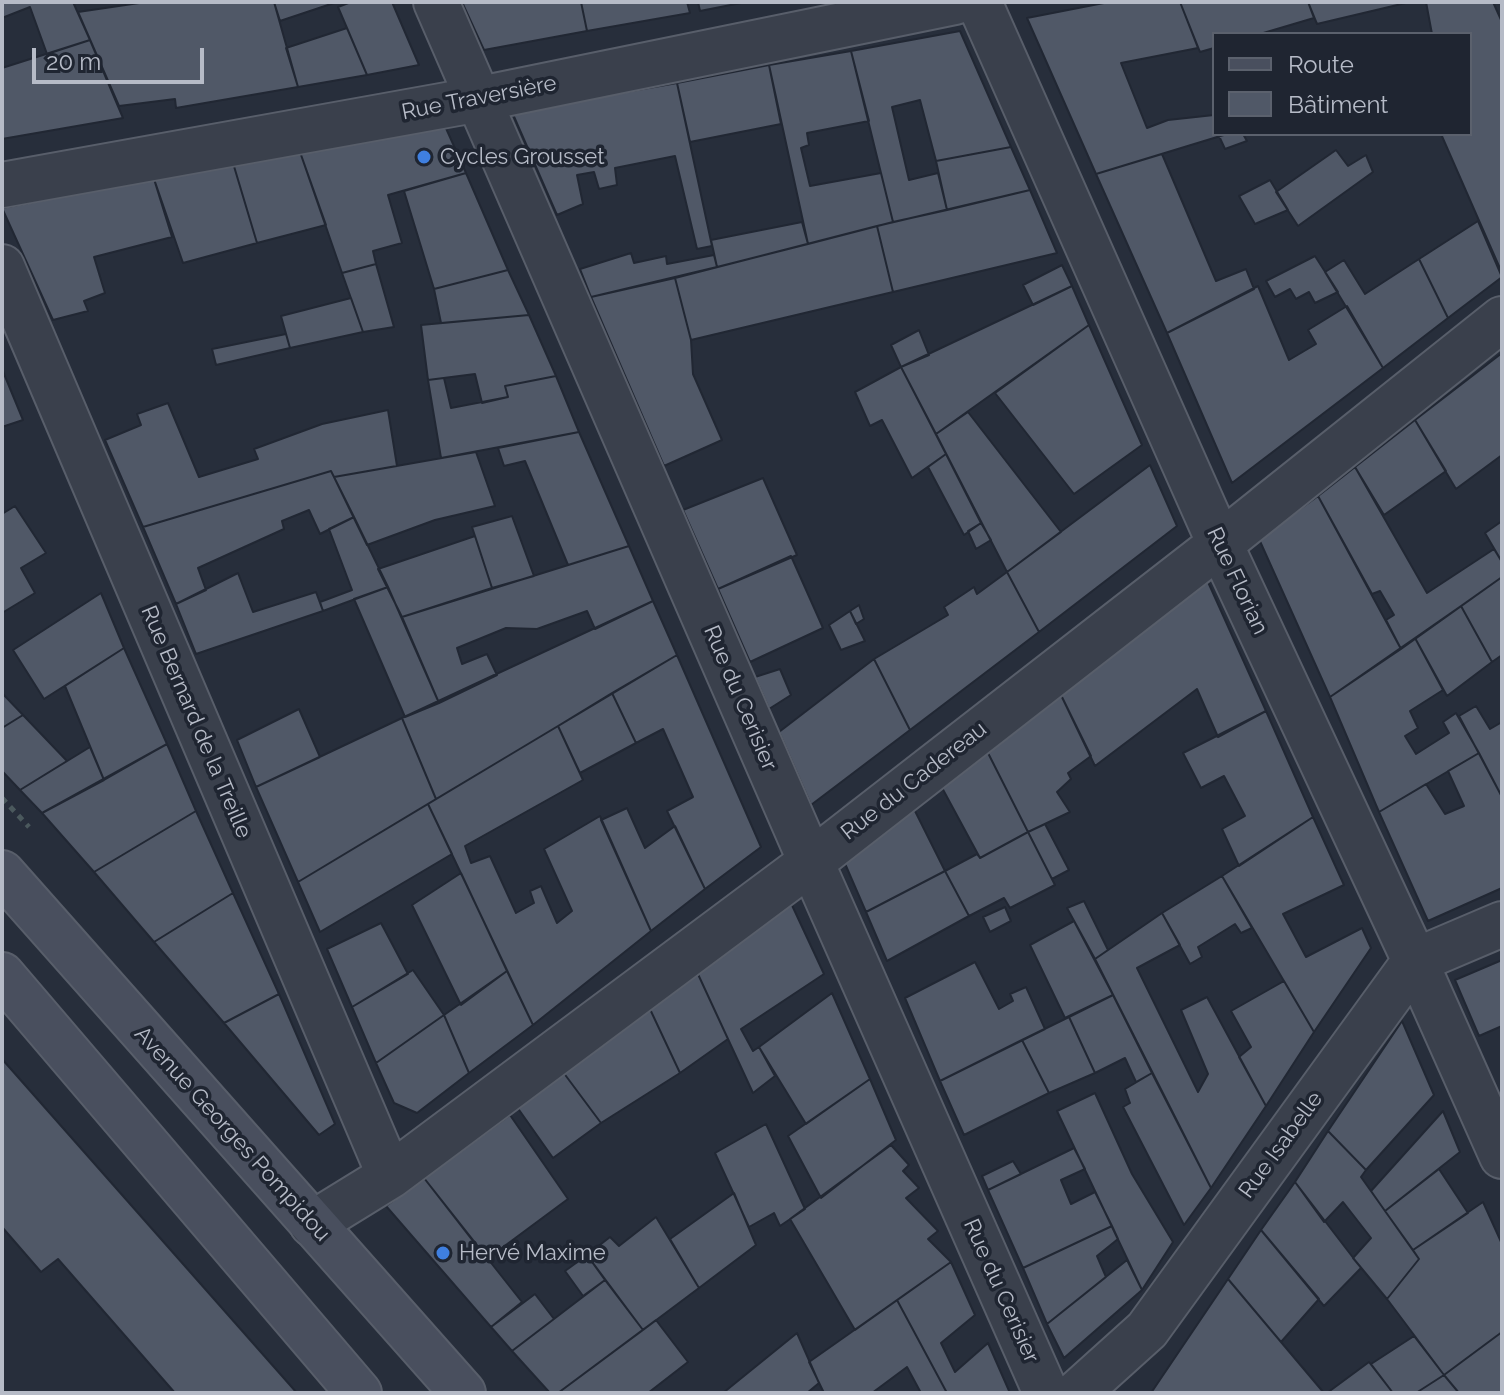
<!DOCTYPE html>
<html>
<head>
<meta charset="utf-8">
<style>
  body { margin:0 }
  #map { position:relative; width:1504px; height:1395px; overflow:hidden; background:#272e3b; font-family:Raleway,sans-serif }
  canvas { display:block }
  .frame { position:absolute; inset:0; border:4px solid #b6bbc7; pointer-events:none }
  .legend { position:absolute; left:1212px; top:32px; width:260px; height:104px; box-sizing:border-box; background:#1f2531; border:2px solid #5b616d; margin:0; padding:10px 14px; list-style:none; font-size:24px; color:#b6bbc7 }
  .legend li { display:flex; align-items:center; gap:16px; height:40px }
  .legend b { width:40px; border:2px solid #5b616d }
  .scale { position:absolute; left:32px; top:48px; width:172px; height:36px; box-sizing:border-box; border:4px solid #b6bbc7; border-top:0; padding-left:10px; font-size:24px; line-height:28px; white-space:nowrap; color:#b6bbc7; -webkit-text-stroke:6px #1f2531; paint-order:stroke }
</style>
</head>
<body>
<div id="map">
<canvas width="1504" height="1395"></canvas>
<div class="frame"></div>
<ul class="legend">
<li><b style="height:10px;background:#494f5e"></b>Route</li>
<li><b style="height:22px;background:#505867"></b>Bâtiment</li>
</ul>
<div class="scale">20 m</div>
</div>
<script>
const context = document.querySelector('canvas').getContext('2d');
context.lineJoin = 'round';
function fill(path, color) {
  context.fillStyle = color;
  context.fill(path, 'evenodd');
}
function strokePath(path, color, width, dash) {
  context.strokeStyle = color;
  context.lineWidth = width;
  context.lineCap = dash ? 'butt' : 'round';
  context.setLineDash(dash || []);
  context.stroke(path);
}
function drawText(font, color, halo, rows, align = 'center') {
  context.font = font + ' Raleway,sans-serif';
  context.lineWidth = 7;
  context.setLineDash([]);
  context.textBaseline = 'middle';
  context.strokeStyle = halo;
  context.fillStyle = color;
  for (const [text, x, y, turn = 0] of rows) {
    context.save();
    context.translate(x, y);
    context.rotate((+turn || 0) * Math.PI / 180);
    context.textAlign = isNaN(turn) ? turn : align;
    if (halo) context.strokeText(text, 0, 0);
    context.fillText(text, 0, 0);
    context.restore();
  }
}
const building = new Path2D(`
  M2,2H73L90,40L47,54L30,7L2,18Z
  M146,2H274L298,87L176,108L175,99L119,106L78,12Z
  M274,2H337L280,21Z
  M351,2H392L419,65L367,75L338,7Z
  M462,2H581L587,31L484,50Z
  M581,2H687L690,13L587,31Z
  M698,2H746L700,11Z
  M1109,2H1180L1198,48L1121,63L1147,128L1168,120L1214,115V134H1227L1096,174L1027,18Z
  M1180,2H1308L1314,18L1260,34H1214V48L1200,52Z
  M1308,2H1410L1317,24Z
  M1426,2H1493L1502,22V273L1441,134H1470V34H1432Z
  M347,28L367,75L298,87L286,48Z
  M960,31L1011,147L936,161L920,100L892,107L909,180L938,173L947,210L893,222L851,51Z
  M90,40L123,118L2,139V68Z
  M851,51L869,121L807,133L809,145L801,148L810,186L881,173L893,222L808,244L769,65Z
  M769,65L781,124L690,142L677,83Z
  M677,83L712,246L697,249L675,156L615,168L617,185L599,189L594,172L577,175L583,204L557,215L512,112Z
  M445,126L466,173L388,195L402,243L373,251L376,264L342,273L300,152Z
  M1227,134H1243L1247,141L1225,149L1219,136Z
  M1011,147L1030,190L947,210L936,161Z
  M1336,150L1348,166L1366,155L1373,172L1298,226L1276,192Z
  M300,152L326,225L257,243L233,163Z
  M1162,154L1216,281L1246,269L1254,289L1167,333L1096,174Z
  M233,163L257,243L183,263L154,179Z
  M466,173L508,270L434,289L404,191Z
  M154,179L172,237L94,257L105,293L84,301L88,311L53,320L2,208Z
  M1270,180L1288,210L1255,224L1239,196Z
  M1030,190L1057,253L893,292L877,226Z
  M1478,221L1502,277L1448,318L1419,259Z
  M802,222L808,244L717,267L711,240Z
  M877,226L893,292L691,340L675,278Z
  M631,253L634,263L666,256L667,264L714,255L717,267L591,297L580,269Z
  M1315,256L1338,292L1315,303L1309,292L1296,299L1290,289L1275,297L1266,281Z
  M1419,259L1448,318L1383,368L1325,272L1344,260L1365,294Z
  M376,264L394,327L363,332L342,273Z
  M1062,265L1072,286L1033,305L1023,285Z
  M508,270L529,315L441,323L434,289Z
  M675,278L691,340L693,374L722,440L664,466L591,297Z
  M1072,286L1089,325L936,434L901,367Z
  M1258,286L1289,360L1316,344L1308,330L1347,306L1383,368L1232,483L1167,333Z
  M351,298L363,332L290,348L281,316Z
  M529,315L556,376L505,386L508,397L482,403L475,374L428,380L421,325Z
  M1089,325L1142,445L1074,494L995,393Z
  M919,330L929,355L901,367L891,345Z
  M286,334L290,348L216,365L212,349Z
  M1502,353V455L1456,489L1415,420Z
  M901,367L946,454L912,478L882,420L870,426L855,392Z
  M2,369L23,420L2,427Z
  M556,376L579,432L441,458L428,380L444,378L451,408L508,397L505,386Z
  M168,403L199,477L258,459L254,449L322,424L388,410L397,466L334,477L331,471L143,527L105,440L141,425L137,414Z
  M968,412L1061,532L1007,572L936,434Z
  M1415,420L1446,471L1384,515L1355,467Z
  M579,432L629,546L568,565L525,461L504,466L498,448Z
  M476,452L495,506L435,520L367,545L334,477Z
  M946,454L981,523L964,535L928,467Z
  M1150,465L1177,526L1039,632L1007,572Z
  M1355,467L1427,593L1494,549L1502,562V577L1401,649L1386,620L1394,615L1380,591L1372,594L1318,496Z
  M331,471L354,517L320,534L309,510L282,521L284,529L198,568L206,590L176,604L143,527Z
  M763,478L797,555L718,589L683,510Z
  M1318,496L1401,649L1330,697L1259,539Z
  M15,506L46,553L21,568L35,593L2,613V514Z
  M512,516L534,576L492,588L472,527Z
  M354,517L388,587L323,611L320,602L352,590L329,529Z
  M1502,521V562L1485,533Z
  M981,523L991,540L976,549L968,531Z
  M475,536L492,588L402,617L378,569Z
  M629,546L653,601L595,629L587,611L537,629L506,628L457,648L462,664L487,654L497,675L439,703L402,617Z
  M791,556L823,628L750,662L718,589Z
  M1007,572L1039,632L910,730L874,659L948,615L944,607L974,587L977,594Z
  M238,573L253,612L316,592L323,611L196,654L176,604Z
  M1502,577V655L1492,662L1461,606Z
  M1208,582L1266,711L1218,737L1197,689L1095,766L1060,693Z
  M388,587L439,703L405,717L354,599Z
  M101,593L124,648L44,699L13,650Z
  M653,601L677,655L436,799L402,718Z
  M859,605L864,619L856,624L850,611Z
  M1461,606L1492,662L1447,696L1415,638Z
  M850,611L865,641L841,650L829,625Z
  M1415,638L1443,690L1410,711L1418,728L1405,736L1416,754L1449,733L1443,722L1456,713L1479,753L1379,812L1330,697Z
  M124,648L167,744L104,780L65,686Z
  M677,655L761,847L705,889L667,811L693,797L663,729L636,743L612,693Z
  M874,659L910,730L811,805L779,732Z
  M780,669L791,695L769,709L755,677Z
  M2,693L23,715L2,728Z
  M612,693L636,743L580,773L558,726Z
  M1060,693L1091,756L1068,773L1071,779L1057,792L1070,812L1028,832L986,749Z
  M1476,706L1490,729L1502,722V797L1459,716Z
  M299,709L320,757L256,787L237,740Z
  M1266,711L1313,817L1239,866L1222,829L1245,816L1224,776L1201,788L1183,753Z
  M23,715L67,761L20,790L2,771V728Z
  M402,718L436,799L298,882L256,787Z
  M558,726L583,780L465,846L471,863L490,856L516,913L534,903L530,891L541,886L557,923L572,911L544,849L600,816L651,931L533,1025L428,804Z
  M167,744L196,811L94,872L42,813Z
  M90,747L104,780L42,813L20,790Z
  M986,749L1028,832L980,858L940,784Z
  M1479,753L1502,797V888L1428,921L1379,812L1426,784L1445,814L1464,806L1448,771Z
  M428,804L452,854L320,932L298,882Z
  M912,805L945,871L866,912L843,859Z
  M627,808L645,848L675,826L705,889L651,931L601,820Z
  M196,811L233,893L154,942L94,872Z
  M1313,817L1344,885L1283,914L1306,957L1362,928L1371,948L1314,1032L1222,876Z
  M1045,824L1069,870L1052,879L1028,832Z
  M1028,832L1055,885L1010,908L1004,898L969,916L945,871L977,854L980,858Z
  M945,871L969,916L887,961L866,912Z
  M461,873L507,971L461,1005L412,905Z
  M1222,876L1252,928L1241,933L1235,924L1198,947L1202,957L1190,964L1162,913Z
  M233,893L279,994L224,1023L154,942Z
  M790,901L824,974L741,1029L753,1051L759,1047L775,1076L753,1093L697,972Z
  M1084,901L1108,950L1095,959L1067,908Z
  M1005,907L1011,921L990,932L983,917Z
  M1162,913L1180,945L1137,968L1198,1092L1208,1074L1181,1010L1207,997L1266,1106L1211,1188L1095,959Z
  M1074,921L1113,995L1065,1018L1030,945Z
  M381,923L408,974L352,1007L327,949Z
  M1502,960V1026L1479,1036L1455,980Z
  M975,962L999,1009L1013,1001L1010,994L1026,987L1045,1029L940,1081L905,998Z
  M413,970L444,1015L376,1063L352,1007Z
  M507,971L533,1025L469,1073L444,1015Z
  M697,972L728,1039L680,1073L649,1007Z
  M1284,981L1314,1032L1266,1106L1239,1057L1251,1047L1231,1011Z
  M832,993L870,1079L806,1124L759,1047Z
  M279,994L335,1124L319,1135L224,1023Z
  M1113,995L1152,1073L1136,1082L1125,1058L1095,1073L1069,1017Z
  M649,1007L680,1073L601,1123L563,1072Z
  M444,1015L469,1073L417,1113L394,1103L376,1063Z
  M1069,1017L1095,1073L1049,1093L1022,1040Z
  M1402,1021L1434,1095L1366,1170L1328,1131Z
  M1022,1040L1049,1093L964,1135L940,1081Z
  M2,1059L297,1393H175L58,1259L41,1272L2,1227Z
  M563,1072L601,1123L553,1158L517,1107Z
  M1152,1073L1211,1188L1184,1225L1123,1107L1130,1103L1125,1089Z
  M870,1079L896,1140L821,1198L788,1136Z
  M1095,1093L1132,1174L1173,1242L1142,1290L1057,1111Z
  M1443,1111L1460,1152L1385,1211L1371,1191Z
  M510,1115L568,1199L487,1259L424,1178Z
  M766,1124L805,1209L780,1226L774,1213L749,1227L715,1153Z
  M1328,1131L1366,1170L1361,1177L1419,1259L1387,1299L1353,1258L1371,1238L1343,1202L1324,1222L1295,1182Z
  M891,1145L909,1165L903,1171L919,1188L906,1198L938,1231L928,1239L951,1262L855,1330L790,1219Z
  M1074,1148L1085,1169L1061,1180L1071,1204L1095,1192L1112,1226L1023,1268L988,1190Z
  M1013,1161L1021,1174L988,1190L982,1176Z
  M1439,1169L1468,1213L1413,1250L1385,1211Z
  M424,1178L522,1302L491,1327L386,1206Z
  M1295,1182L1361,1268L1324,1306L1261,1230Z
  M734,1193L756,1245L699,1288L670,1239Z
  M1483,1202L1502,1244V1332L1444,1375L1387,1299L1419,1259L1413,1250Z
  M656,1217L699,1288L643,1330L587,1255L610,1237L619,1246Z
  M1112,1226L1118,1239L1097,1256L1106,1277L1047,1324L1023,1268Z
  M1261,1230L1319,1299L1281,1342L1228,1279Z
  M587,1255L605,1280L583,1296L565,1271Z
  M1127,1260L1142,1290L1064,1358L1047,1324Z
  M951,1262L975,1315L941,1343L955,1372L988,1343L1010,1393H947L897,1300Z
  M1228,1279L1281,1342L1324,1393H1151Z
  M605,1280L643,1330L558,1393H550L512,1351Z
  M535,1294L554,1319L512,1351L491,1327Z
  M897,1300L947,1393H921L907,1367L872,1393H824L809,1362Z
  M656,1320L688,1362L648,1393H558Z
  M1502,1332V1393H1459L1444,1375Z
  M797,1333L819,1383L807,1393H723Z
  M1414,1336L1444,1375L1416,1393H1393L1371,1364Z
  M1369,1362L1393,1393H1327Z
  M1444,1375L1459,1393H1416Z`);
const path = new Path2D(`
  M2,798L29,827`);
const minor = new Path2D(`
  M436,2L811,862L1046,1393
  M979,2L1220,544L1415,961L1502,1156
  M2,185L480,99L955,2
  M2,267L390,1176
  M312,1224L390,1176L811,862L1220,544L1502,319
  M1077,1393L1147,1330L1415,961L1502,924`);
const secondary = new Path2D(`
  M2,873L463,1393
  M2,975L359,1393`);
const markers = [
  [424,157,8,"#3f7fe0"],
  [443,1253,8,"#3f7fe0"]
];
const streetNames = [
  ["Rue Traversière",479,98,-11],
  ["Rue Florian",1237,581,65],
  ["Rue du Cerisier",740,698,67],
  ["Rue Bernard de la Treille",196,722,67],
  ["Rue du Cadereau",914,781,-38],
  ["Avenue Georges Pompidou",232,1134,48],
  ["Rue Isabelle",1281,1145,-54],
  ["Rue du Cerisier",1001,1291,66]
];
const poiNames = [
  ["Cycles Grousset",440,157],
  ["Hervé Maxime",459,1253]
];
fill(building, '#505867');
strokePath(building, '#212733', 2);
strokePath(minor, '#585e6a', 48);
strokePath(secondary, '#585e6a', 48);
strokePath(path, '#4b595d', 5, [6, 6]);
strokePath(minor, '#3a404c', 44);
strokePath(secondary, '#494f5e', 44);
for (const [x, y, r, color] of markers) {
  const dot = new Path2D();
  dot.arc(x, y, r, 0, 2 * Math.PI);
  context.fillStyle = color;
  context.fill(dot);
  strokePath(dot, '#1f2531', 3);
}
drawText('22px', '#b6bbc7', '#1f2531', streetNames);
drawText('22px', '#b6bbc7', '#1f2531', poiNames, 'left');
</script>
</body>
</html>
